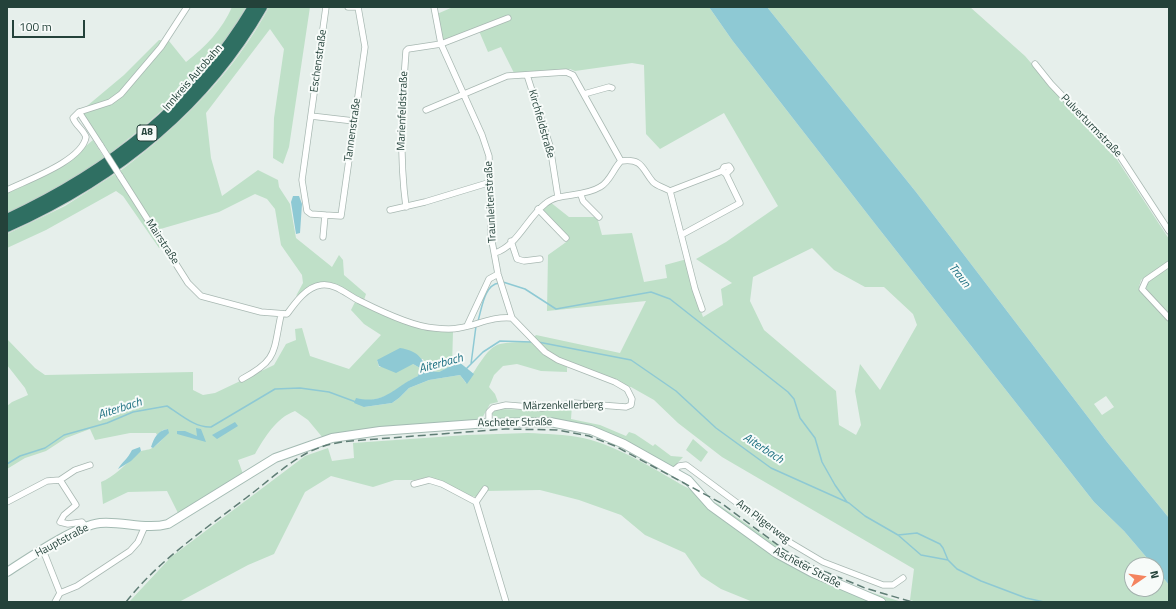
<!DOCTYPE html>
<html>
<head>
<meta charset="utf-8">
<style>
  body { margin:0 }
  #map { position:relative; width:1176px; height:609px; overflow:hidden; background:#e6efeb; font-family:"Titillium Web",sans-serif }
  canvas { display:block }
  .frame { position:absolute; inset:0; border:8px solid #24423a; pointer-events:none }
  .north { position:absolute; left:1124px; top:557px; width:40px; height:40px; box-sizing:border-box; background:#f7fbf9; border:1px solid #a3b1ad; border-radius:50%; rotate:77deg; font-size:11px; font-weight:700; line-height:16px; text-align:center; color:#24423a }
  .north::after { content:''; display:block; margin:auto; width:14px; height:18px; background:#f4845f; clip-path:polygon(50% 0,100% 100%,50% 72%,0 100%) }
  .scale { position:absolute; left:12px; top:20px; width:73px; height:18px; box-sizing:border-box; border:2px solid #24423a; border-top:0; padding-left:5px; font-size:12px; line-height:14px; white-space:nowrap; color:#24423a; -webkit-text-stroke:3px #f7fbf9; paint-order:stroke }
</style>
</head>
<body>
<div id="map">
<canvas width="1176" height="609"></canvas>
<div class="frame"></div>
<div class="north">N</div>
<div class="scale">100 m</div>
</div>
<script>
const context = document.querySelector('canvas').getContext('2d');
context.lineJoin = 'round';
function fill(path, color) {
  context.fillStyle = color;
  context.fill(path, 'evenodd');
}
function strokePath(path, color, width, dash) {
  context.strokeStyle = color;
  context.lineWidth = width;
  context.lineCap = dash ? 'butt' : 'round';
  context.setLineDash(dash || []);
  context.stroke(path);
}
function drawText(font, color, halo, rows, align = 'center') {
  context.font = font + ' "Titillium Web",sans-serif';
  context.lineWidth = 4;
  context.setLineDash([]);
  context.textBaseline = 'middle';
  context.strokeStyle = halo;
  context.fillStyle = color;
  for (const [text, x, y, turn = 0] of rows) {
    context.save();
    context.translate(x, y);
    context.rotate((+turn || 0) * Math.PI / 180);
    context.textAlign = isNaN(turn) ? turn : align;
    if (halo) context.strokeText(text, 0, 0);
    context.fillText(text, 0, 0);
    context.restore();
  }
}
const green = new Path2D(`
  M232,7H246C213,67 163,113 109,154L81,111L124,75L159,40L169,41L186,62C206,46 222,30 232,7Z
  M269,7H310L289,147L283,164L273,158L274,118L284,49L270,29L206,113L211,158L222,196L258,170L278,180L279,187L290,204L296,238L332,267L339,255L343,260L344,275L366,294L364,300L340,287L313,285L296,296L303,283L302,275L281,245L275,209L267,199L255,194L219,212L157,230L120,171C179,127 234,73 269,7Z
  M453,7H709L732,40L876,225L1094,502L1124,531L1153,565H1132V589H1156V569L1169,585V602H917L910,600L914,569L722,457L678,423L654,400L631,387L625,386L567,363V372L541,371L517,364L503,366L494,375L489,387L495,394L498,402L490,404L481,420L323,438L308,420L295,411C276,418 265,437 255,454L238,460L243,474L207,495L179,515L167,491L128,492L103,504L101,482C113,478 128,462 138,453C142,449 148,451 152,448C158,445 164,437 168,433V429L163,430L157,435L156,433H130L95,440L90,429L66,438L46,451L25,458L7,469V406L12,402L28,395L25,388L7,365V339L35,368L45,375L193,372V390L203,395L215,393L274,365L286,344L296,340L295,329L302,328L310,356L349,369L381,335L364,324L351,310L355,302L421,329L453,332L452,366L439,372L428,371L423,359L377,360L379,367L413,364L420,368L418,376C405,382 396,392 383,397C374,400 369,399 364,407L392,403L399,398L409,388L429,380L460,375L466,383C475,373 486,347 500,344C509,342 520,342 529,342L536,335L620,353L646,301L547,311L548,255L569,240L543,210L550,202L569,217H597L602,235L632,233L644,282L667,278L665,265L687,259L693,289L703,317L723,305L721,289L732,283L696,259L726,242L778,206L724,113L660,149L646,134L644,65L632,63L575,71L570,69L514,73L501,47L488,52L479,31L443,42L437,14ZM812,248L834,270L865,287H884L913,314L917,325L880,390L860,364L855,391L861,425L856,435L839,425L836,391L764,330L750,301L753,277Z
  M767,7H970L1025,56L1077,116L1112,152L1169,239V261L1141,280L1139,287L1169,321V518L1107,442L916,192ZM1106,396L1114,407L1102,415L1094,404Z
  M93,140L105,159L36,200L7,213V193C39,180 67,163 93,140Z
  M115,174L162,246L159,248L123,196L116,191L46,230L7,248V234L65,206Z
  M1169,266V314C1144,288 1134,289 1169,266Z
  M572,405L571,419L600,425L626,436L629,432L635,434L653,446L655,444L671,456L683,457L673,468L624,441L547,419L495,418L492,414L496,409L548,410Z
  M528,433C546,434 565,434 583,438C622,447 658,472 693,491L701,501L720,516L810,576L873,602H753L721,589L701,576L685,553L645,535L621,515L579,500L540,490L487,491L483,488L476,497L466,495L452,487L428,477L415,480H395L373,487L331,476L305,492L274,554L248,565L179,602H129L171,557L305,456L328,448L332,461L354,458L353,443L467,435Z
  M693,439L708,452L701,462L686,450Z
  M708,499L718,504L801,562L854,587L902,602H889L848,587L781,553Z`);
const water = new Path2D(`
  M709,7H767L916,192L1107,442L1169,518V585L1156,569V565H1153L1124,531L1094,502L876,225L732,40Z
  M293,196H299L302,204L300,233L296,234L291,202Z
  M400,348C417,351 421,356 428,371L439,372L459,362L474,374L467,384L460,375L429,380L409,388L399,398L392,403L364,407L354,403L356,398C385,405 394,387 418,376L420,368L413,364L396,373L379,366L377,360Z
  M235,422L238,426L217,439L212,435Z
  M196,428L201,429L206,442L177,434V431H185L197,436Z
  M168,429L169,433L153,448L151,447C154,438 158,430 168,429Z
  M140,447L141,451L131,461L118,469C123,461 127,460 132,450Z`);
const stream = new Path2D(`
  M503,282L525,289L556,309L651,292L670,299L788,392L794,399L800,418L815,438L822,462L835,485L847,502
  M478,321C482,308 484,285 499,283
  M538,342L631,360L676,391L716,428L771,468L849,503L865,516L898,535L921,555L948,560L957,569L981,581L1026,598L1044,602
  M471,364L476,326
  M466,369L483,352L500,341L532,342
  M7,464L20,456L45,448L64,435L107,423L133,412L167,406C180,414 195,428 211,427L275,389L300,388L329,392L356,402
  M898,535L917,533L940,544L943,548L948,560`);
const minor = new Path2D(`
  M348,7H357
  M434,7L441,44L482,135L489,156L491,236L498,274L512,318L545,352L558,360L615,382L627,389L632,399L631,405L626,407L574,403L542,408L506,405L493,408L489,412V423
  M1035,64L1051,84L1120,156L1169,231
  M527,75L550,146L558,197
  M584,94L609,87L612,88
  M426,110L507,76L566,72L573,75L621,161
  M79,112L101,146
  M311,116L354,121
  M722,171L724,167L729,166L731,169L726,174
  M120,176L188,283L201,296L261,312L287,314C295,303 306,287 321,285C336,283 347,295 360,301C378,310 414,327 434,328C442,329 451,330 459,328C477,325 493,316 512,318
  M7,190C27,180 82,161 86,137C83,129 76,126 73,118L79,112L110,102L121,94L161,47L187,7
  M670,191L722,171L726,174L740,203L683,234
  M581,195L583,201L599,217
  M406,207C399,155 402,103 406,51L408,49L441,44L508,18
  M538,209L566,238
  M390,210L425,202L491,182
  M325,215L311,214L307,211L302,180L326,7
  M323,237L325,215L341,216L365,47L358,7
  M511,241L517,259L524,261L540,259
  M495,253C517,246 527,218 545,204C558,192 582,198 600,187C610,182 613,169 621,161C643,158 642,169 653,182C657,186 665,188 670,191L695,289L702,309
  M1169,264L1146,280L1142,289L1169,318
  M467,326L489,279L498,274
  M242,379C278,360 273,352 281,315
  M673,471L679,466L686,465L791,543L823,562L883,585H893L903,578
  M60,480L76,505L64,515L60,522L68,524L82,522L86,527
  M414,484L429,480L442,484L476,502
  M7,502L47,481L60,480L75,470L90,465
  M476,502L506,602
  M476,502L485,489
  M43,550L60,593
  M55,602L60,593L77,586L130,551L138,542L145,526`);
const secondary = new Path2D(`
  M7,572C29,558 75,526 100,523C123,521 146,530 168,524L275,458L332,438L380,431L489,423L550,422L591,430L624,444L688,480L711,506L776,553L813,573L881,602`);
const motorway = new Path2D(`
  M7,219C110,171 194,106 253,7
  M7,227C114,179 203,110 262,7`);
const rail = new Path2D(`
  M126,602C159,560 204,530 246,498C266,483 285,465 307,453C321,446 336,442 351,441L505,429L557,430L589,436L615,446L721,503L786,551L821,570L865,588L912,602`);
const minorBridge = new Path2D(`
  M101,146L120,176`);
const shields = [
  [147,133,20]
];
const shieldNames = [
  ["A8",147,133]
];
const streetNames = [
  ["Eschenstraße",319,61,-82],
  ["Innkreis Autobahn",193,78,-49],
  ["Marienfeldstraße",403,111,-88],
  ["Kirchfeldstraße",541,124,74],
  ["Pulverturmstraße",1091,126,46],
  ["Tannenstraße",353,130,-82],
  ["Traunleitenstraße",491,202,-93],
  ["Mairstraße",162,242,57],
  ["Märzenkellerberg",563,406,-1],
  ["Ascheter Straße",515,423,-1],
  ["Am Pilgerweg",763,522,37],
  ["Hauptstraße",62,541,-28],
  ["Ascheter Straße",807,568,28]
];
const waterNames = [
  ["Traun",959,276,52],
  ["Aiterbach",441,364,-15],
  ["Aiterbach",120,409,-18],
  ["Aiterbach",763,449,33]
];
fill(green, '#bfe0c8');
fill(water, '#8ec9d4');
strokePath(stream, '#8ec9d4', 1.5);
strokePath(minor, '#a8b8b2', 7);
strokePath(secondary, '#a4bbb3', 10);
strokePath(motorway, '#c2cac8', 12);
strokePath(minor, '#fff', 5.5);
strokePath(secondary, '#fff', 8);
strokePath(motorway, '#2f6f62', 10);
strokePath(rail, '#5f7d75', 1.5, [8, 4]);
strokePath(minorBridge, '#a8b8b2', 7, []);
strokePath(minorBridge, '#fff', 5.5);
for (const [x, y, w] of shields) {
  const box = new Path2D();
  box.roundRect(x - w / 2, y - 8, w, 16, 3);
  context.fillStyle = '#f7fbf9';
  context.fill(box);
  strokePath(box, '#24423a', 1);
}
drawText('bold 10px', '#24423a', null, shieldNames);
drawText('11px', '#24423a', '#f7fbf9', streetNames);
drawText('italic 12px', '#1c6f80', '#f7fbf9', waterNames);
</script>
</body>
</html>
